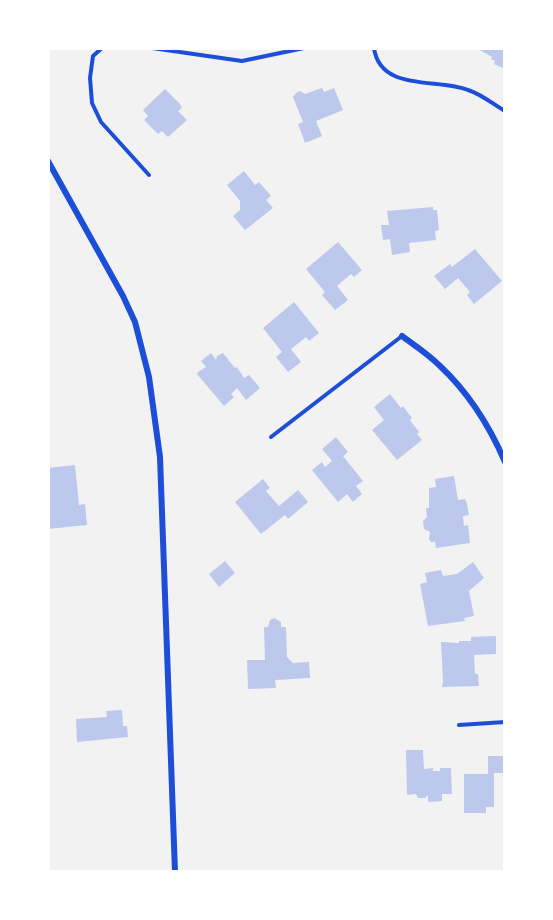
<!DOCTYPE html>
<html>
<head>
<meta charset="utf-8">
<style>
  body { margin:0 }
  #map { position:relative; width:553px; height:920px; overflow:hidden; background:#f2f2f2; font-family:"Open Sans",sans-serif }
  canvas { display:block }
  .frame { position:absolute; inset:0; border:50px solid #fff; pointer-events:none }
</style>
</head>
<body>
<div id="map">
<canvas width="553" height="920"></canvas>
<div class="frame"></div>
</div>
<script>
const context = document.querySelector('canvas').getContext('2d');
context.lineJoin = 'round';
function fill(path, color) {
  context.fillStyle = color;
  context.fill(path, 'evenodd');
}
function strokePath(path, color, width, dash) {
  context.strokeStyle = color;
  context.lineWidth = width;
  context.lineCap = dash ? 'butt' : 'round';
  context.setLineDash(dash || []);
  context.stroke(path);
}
const building = new Path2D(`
  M476,48H505V69L494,64L495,61L491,59L492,57Z
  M322,88L324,92L334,88L343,110L316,121L322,136L305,143L298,124L303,122L293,97L296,93L300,91L305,94Z
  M165,89L180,104L182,108L178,111L187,120L168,137L162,131L158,134L144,120L148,116L143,110Z
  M244,171L255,185L259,182L271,196L266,200L273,208L245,230L233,216L240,210V201L227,185Z
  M433,207V210H437L439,230L435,231L436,240L409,243L410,252L392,255L390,239L383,240L381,225H389L387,211Z
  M338,242L362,270L354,277L351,274L337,286L348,300L335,310L322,295L325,292L306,269Z
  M475,249L502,281L474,304L467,295L470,292L458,278L445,289L434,276L450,264L452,267Z
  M294,302L319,333L309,341L306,337L291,349L301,362L288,372L276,357L282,352L263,328Z
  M211,353L216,360L217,356L223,353L235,368L237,367L244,378L249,375L260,388L246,400L237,388L231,394L234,397L224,406L197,374L198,372L206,367L201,361Z
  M390,394L401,408L403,406L412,418L410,420L419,432L417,434L422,440L397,460L372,430L384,420L374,407Z
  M336,437L348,452L343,456L363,481L356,486L362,494L353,502L347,494L338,502L312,470L322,462L325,467L332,461L322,449Z
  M75,465L79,505L85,504L87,525L48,529V468Z
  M454,476L458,500L465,499L467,504L469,515L463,516L464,526L468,525L470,543L436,548L435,542H431L429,539L430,532L424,529L423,521L427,517L426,508H429V488L436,487L435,479Z
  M263,479L270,488L266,491L279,506L298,490L308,502L288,519L285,515L261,534L235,502Z
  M225,561L235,573L219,587L209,574Z
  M473,562L484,578L469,591L474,616L464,618L465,621L428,626L420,584L427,582L425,573L441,570L443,576L457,574Z
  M274,618L281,622V627H286L287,657L293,663L309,662L310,678L275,680L276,688L248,689L247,660H265L264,627H268L270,620Z
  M496,636V654L474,655L475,674H478L479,686L442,687L443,681L441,642L459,643V641H471V637Z
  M122,710L123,726H127L128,737L77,742L76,719L107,717L106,711Z
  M406,750H423L424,769L433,768V771H440V768H451L452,794H442V801L428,802V795L425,798H418L416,794L407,795Z
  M488,756H505V773H494V807H486V813H464V774H488Z`);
const service = new Path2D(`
  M102,48L93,56L90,78L92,103L101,122L149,175
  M152,48L242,61L304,48
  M374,48C380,92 438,78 468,90C481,94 493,104 505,111
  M271,437L402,336
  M459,725L505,722`);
const minor = new Path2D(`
  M48,161L123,296L135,322L149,377L160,457L175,872
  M402,336C414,345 428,354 439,365C467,391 490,427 505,462`);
fill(building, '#bdc9ec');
strokePath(service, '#1d4ed8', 4);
strokePath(minor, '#1d4ed8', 6);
</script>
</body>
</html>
